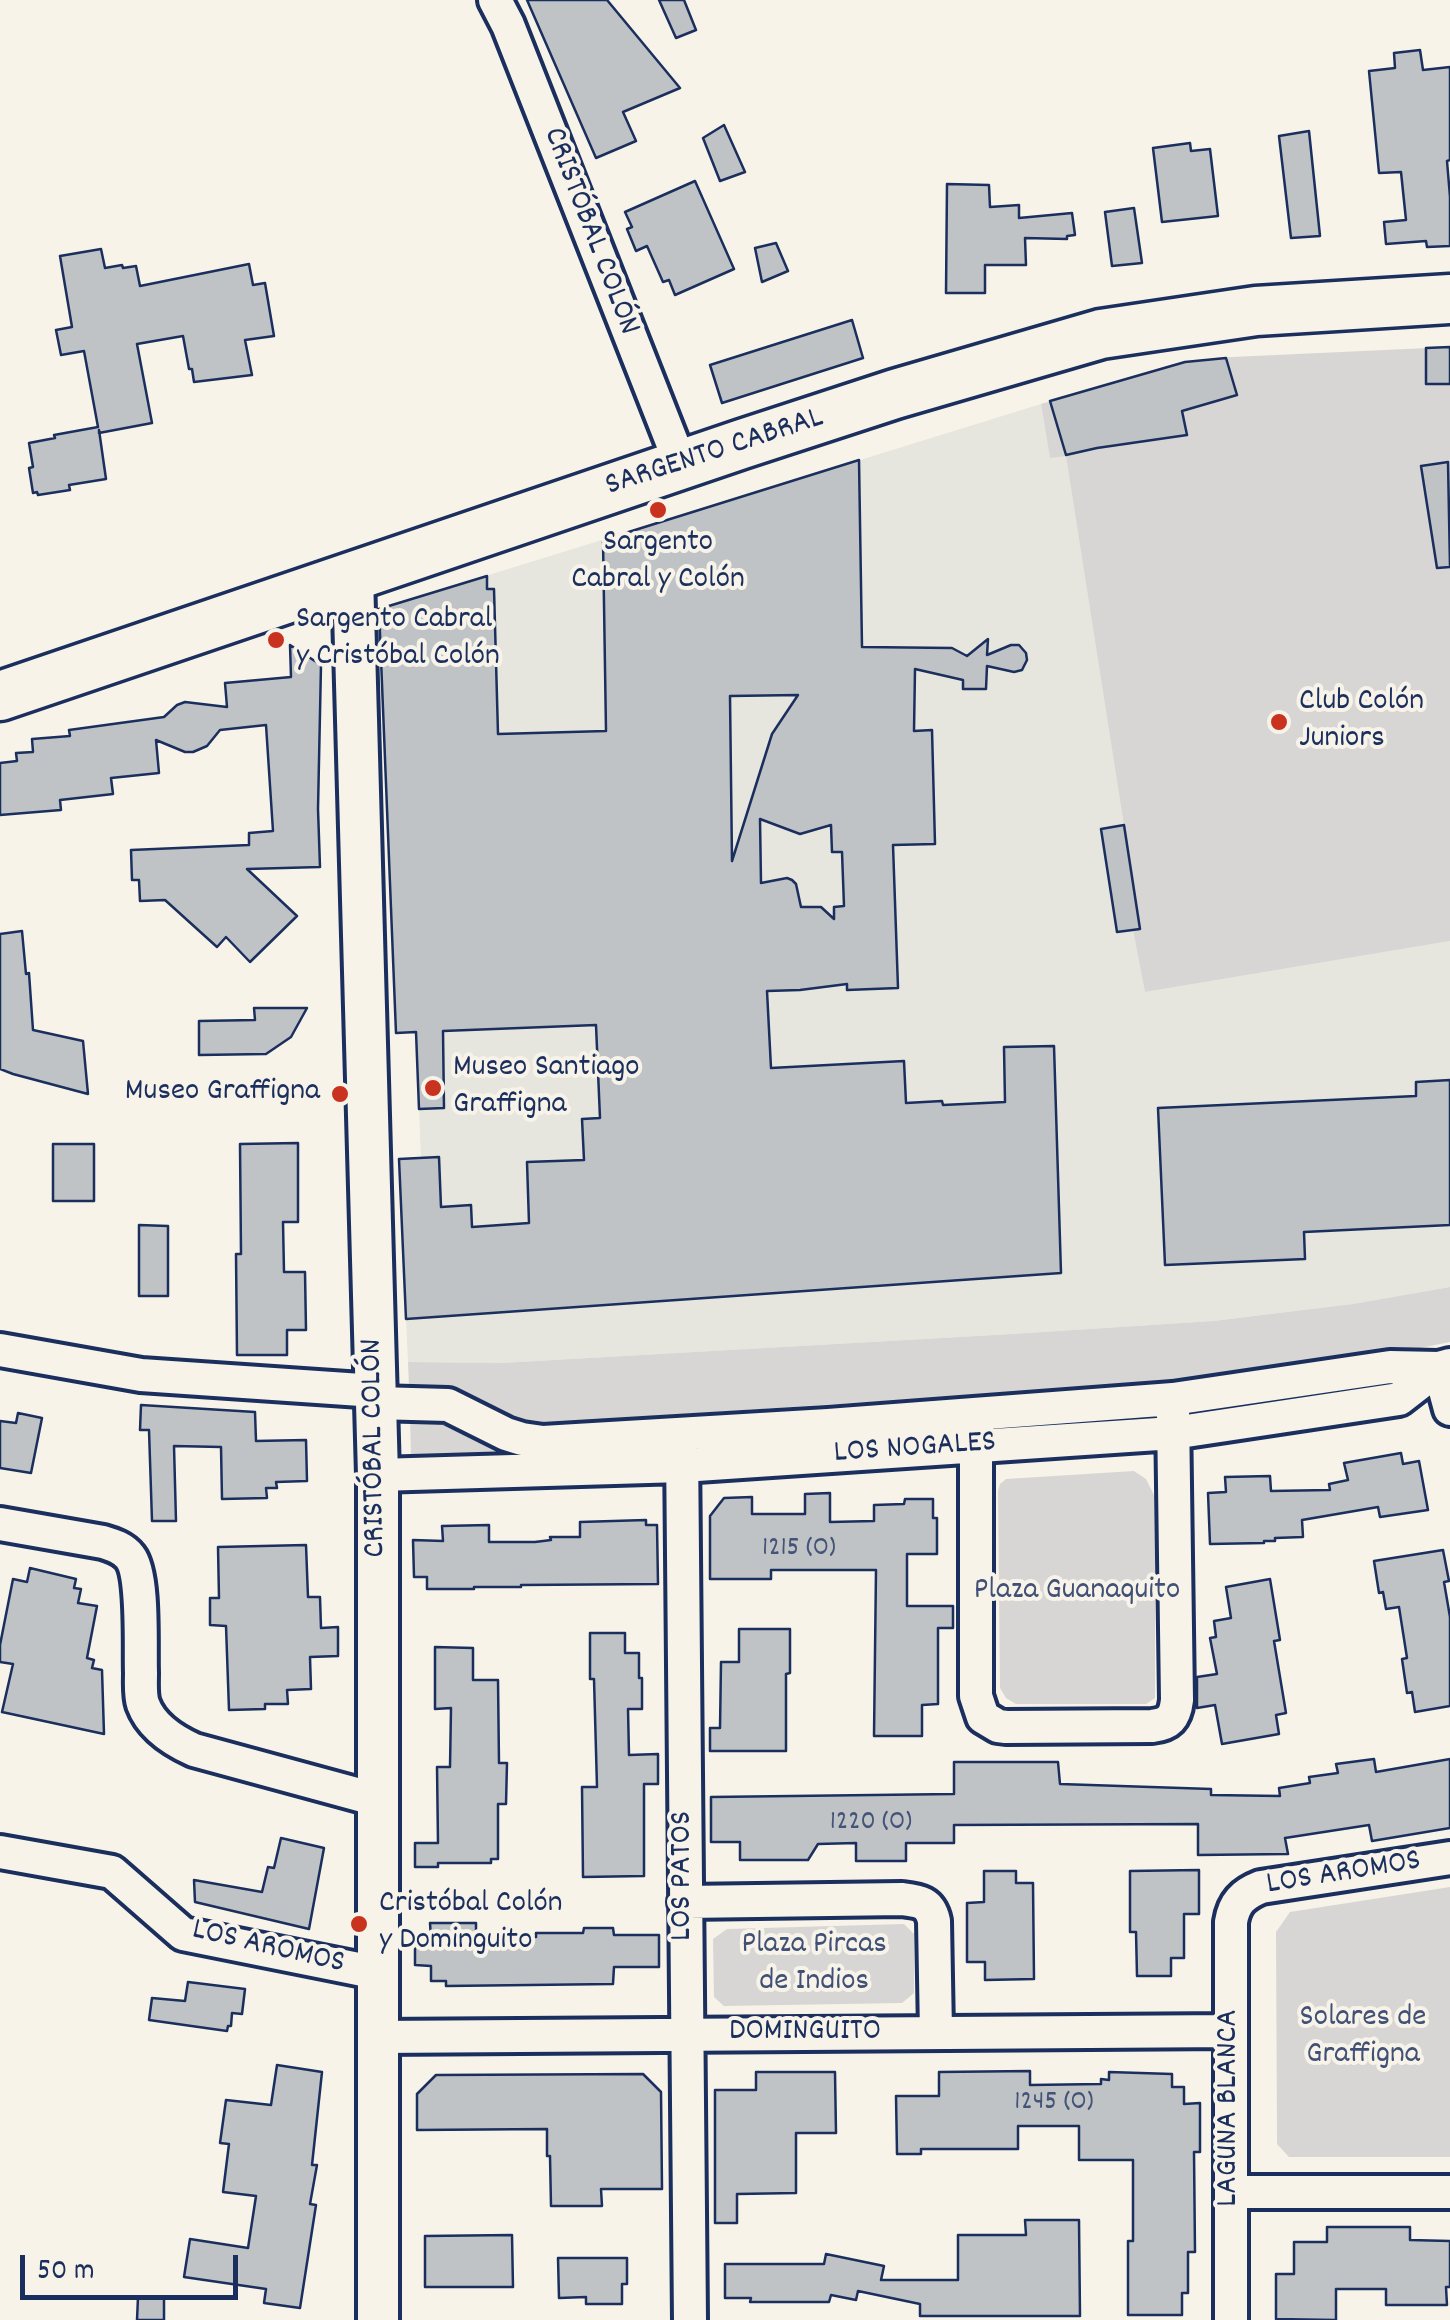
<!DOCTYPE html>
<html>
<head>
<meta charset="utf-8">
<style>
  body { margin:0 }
  #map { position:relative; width:1450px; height:2320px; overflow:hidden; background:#f7f3e8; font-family:Dekko,sans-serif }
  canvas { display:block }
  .scale { position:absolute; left:20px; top:2255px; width:218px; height:45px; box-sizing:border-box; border:5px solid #1b2f5e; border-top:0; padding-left:12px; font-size:30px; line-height:35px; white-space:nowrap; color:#1b2f5e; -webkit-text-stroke:8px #f7f3e8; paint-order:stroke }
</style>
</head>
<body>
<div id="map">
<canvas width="1450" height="2320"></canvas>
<div class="scale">50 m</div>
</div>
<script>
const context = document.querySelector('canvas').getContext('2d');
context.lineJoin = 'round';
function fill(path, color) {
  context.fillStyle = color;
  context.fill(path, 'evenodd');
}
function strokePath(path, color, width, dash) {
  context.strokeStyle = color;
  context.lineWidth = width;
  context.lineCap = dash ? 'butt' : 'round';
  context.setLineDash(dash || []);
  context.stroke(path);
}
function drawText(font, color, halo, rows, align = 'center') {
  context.font = font + ' Dekko,sans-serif';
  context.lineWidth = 8;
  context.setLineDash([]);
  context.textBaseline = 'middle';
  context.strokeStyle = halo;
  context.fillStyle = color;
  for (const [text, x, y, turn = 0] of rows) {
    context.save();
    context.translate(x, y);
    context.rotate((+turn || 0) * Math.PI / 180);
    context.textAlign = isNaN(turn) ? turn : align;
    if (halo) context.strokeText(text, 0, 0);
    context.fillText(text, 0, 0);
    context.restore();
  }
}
const built = new Path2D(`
  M1041,404L1050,457L1066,455L1140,929L1133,930L1145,992L1450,941V1287L1353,1304L1213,1321L1012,1334L501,1363L408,1362L399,1159L421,1158L416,1033H396L379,609Z`);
const green = new Path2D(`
  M1450,347V941L1145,992L1133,930L1140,928L1066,456L1050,458L1041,404L1183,362L1232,357Z
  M1450,1287V1342C1350,1363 1248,1374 1146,1384L530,1424C505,1420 494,1409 472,1398C451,1388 431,1386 409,1387L408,1362L501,1363L1012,1334L1213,1321L1353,1304Z
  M410,1414L658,1451L411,1458Z
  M1134,1471L1146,1479L1155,1497V1698L1146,1704H1016L1006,1698L1000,1688L998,1491L1000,1484L1006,1479Z
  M1450,1887V2157H1289L1277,2144L1276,1932L1290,1912Z
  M904,1924L914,1934V1993L902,2003L724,2006L714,1997L713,1939L727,1929Z`);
const building = new Path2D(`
  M527,0H607L680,88L623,112L636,141L596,158Z
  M659,0H684L696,30L676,38Z
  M1420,50L1423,70L1450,67V160L1447,161L1450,197V246L1427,247L1426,241L1386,244L1384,222L1406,220L1401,172L1379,173L1369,71L1395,68L1394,53Z
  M724,125L745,172L720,181L703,138Z
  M1309,131L1320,236L1291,238L1279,136Z
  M1190,143L1191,151L1210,149L1218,216L1162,222L1153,148Z
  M695,181L734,269L675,295L669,280L663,282L647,246L636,251L627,229L632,227L625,212Z
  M947,184L989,185L990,207L1019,205V218L1072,213L1075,235L1067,236V239L1025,238L1026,265H985V293H946Z
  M1134,208L1142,263L1112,266L1105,212Z
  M776,243L788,271L762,282L755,248Z
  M101,249L105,268L122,265L123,268L136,266L140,286L249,264L253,285L265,283L274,336L245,340L252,375L194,382L192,369H189L183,336L137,344L152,423L99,433V430L106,479L69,485L70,490L38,495L37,492L33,493L29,468L33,467L29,443L55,438L54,435L98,427L84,351L61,355L56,330L72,327L60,256Z
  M852,320L863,358L722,403L710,365Z
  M1450,347V384H1426V348Z
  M1226,358L1237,395L1182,411L1187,435L1097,448L1066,455L1050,401L1185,362Z
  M859,460L862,647L952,648L967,656L988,639L987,655L1011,645H1019L1026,653L1027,660L1022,670L1014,672L987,666L986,689H963V680L915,669L914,731L932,730L935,844L893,845L898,988L847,990V984L800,990L767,991L771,1068L904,1061L906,1103L942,1101L943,1105L1005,1102L1004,1047L1054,1046L1061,1273L406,1319L399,1159L439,1157L441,1207L471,1205L472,1227L529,1223L527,1162L584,1160L582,1119L600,1118L596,1025L443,1031L444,1108L419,1109L416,1032L396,1033L379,609L487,576V589H494L498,734L606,731L603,540ZM798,695L772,734L732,861L730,696ZM760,819L800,834L831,825L832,852H842L844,906L834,907V919L821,907H801L796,884L792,880L787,878L761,883Z
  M1448,462L1450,567L1437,568L1421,466Z
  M290,645L321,665L318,809L320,867L247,869L297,916L250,962L226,937L217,947L165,900L140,901L139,880H132L131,850L249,845V833L273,831L266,725L220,730L207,746L193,752H185L156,740L159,773L111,778L113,794L60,800L61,810L0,815V763L17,761L16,753L33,752L32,739L70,736L69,730L164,717L177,705L185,702L227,707L225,683L291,677Z
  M1124,825L1140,929L1117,932L1101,829Z
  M22,931L26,974L29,973L33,1030L83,1041L88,1094L13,1074L0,1069V934Z
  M254,1008H307L291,1037L266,1054L199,1055V1021L255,1020Z
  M1450,1080V1225L1304,1232L1305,1259L1165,1265L1158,1108L1416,1096V1082Z
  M298,1143V1222H283L284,1272H305L306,1330H287V1355H237L236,1254H241L240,1144Z
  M53,1144H94V1201H53Z
  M139,1225L168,1226V1296H139Z
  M141,1405L255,1412L256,1441L306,1440L307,1481L276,1482L277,1488H266L267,1498L222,1499L221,1447L174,1446L176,1521H152L149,1430H140Z
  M18,1413L42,1418L31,1473L0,1468V1421L16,1423Z
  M1401,1453L1403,1464L1419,1461L1428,1510L1380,1517L1378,1507L1302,1520L1303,1537L1275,1538V1541H1264V1543L1210,1544L1208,1493L1226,1492L1225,1477L1270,1476L1271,1491L1330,1490L1329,1484L1348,1480L1344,1463Z
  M830,1493V1522L874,1521V1505L904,1504L905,1499H933V1518H937V1554H907V1606H953V1628H938V1704L922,1705V1736H874L876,1570H771V1579H710V1516L724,1498L752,1497V1514H805V1494Z
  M646,1520V1525H657L658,1584L521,1585V1587H474V1589H427V1577H414L413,1540L443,1541L442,1526L489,1525V1542H535L551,1540L550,1537H580V1522Z
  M306,1545L308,1597H320L321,1628L338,1627V1656L310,1657L311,1689L287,1690L288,1704H265V1709L229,1710L226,1626L210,1625V1598H219L218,1547Z
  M1443,1550L1449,1581L1444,1582L1450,1617V1706L1415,1712L1412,1692L1407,1693L1402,1659L1407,1658L1399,1607L1386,1609L1383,1592L1379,1593L1374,1561Z
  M30,1568L76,1579L74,1588L81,1589L78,1603L97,1606L87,1658L94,1660L92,1668L102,1670L104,1734L2,1712L13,1664L0,1662V1645L13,1579L27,1582Z
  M1270,1579L1280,1640L1274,1641L1286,1713L1276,1715L1279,1734L1222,1744L1215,1705L1197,1708V1677L1217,1674L1210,1638L1216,1637L1214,1621L1231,1618L1226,1587Z
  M739,1629H790V1673L786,1674V1751H710V1728H720L721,1662H739Z
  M590,1633H625V1653H639V1678H642V1709H628L629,1755L658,1754V1784H644V1876L583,1877L582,1787H597L594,1679H590Z
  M435,1647L473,1648V1680H498L499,1763H507L506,1804H498V1859H491V1863H438V1867H415V1843H438L437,1767H450L451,1708L435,1709Z
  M1374,1759L1376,1772L1450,1759V1828L1372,1841L1369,1825L1285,1838L1288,1854L1198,1855V1824L954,1825V1843H906V1861H856V1843L818,1844L808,1860H740V1842H711V1797L954,1794V1762H1058L1060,1784L1211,1789V1795L1280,1796L1279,1788L1310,1783L1309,1777L1338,1773L1336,1764Z
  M281,1838L324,1848L309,1929L195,1902L194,1880L262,1892L268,1867L274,1868Z
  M1199,1870V1914H1184V1958H1171V1976H1137L1136,1932H1130V1871Z
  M984,1871H1016V1883H1033L1034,1979L985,1980V1962H967V1903L984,1902Z
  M430,1923H476V1938L536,1937V1933H583L584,1928H613L614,1935H659V1967H614L613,1984L446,1986V1981H431V1966L415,1965V1940L431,1939Z
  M188,1982L245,1989L242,2014L232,2013L231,2026H228L227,2031L149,2020L152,1998L185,2001Z
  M277,2065L322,2072L312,2165H317L310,2204L316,2205L300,2308L264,2303L266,2289L184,2277L190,2239L248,2248L256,2196L223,2192L229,2144L220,2143L226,2100L271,2105Z
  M1030,2071V2085L1101,2084V2079L1109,2080V2072L1172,2074V2087H1184V2104L1200,2103V2152H1194L1195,2252H1188V2293H1182V2315H1128V2241H1133V2160H1079V2126H1018V2149H921V2154H897L896,2096H939V2072Z
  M756,2072H835L836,2133H796V2193L737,2194V2223H715V2090H756Z
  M643,2074L661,2092L662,2189H601L602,2206H551L550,2156H547V2129L417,2130V2094L436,2075Z
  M1025,2220H1079L1080,2316H920V2304L858,2291L856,2300L831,2295L829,2302H750L751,2298H725V2264H824L826,2254L884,2266L881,2280H958V2235H1026Z
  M1327,2227H1410V2240L1450,2241V2287H1446L1447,2305H1386V2289H1336V2320L1276,2319V2274H1294V2242H1327Z
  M512,2235L513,2287H425V2236Z
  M558,2258H627V2284H622V2304H586V2297L559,2298Z
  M138,2297H164V2320H137Z`);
const minor = new Path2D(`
  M495,0L508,25L681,465
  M0,1350L141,1375L376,1391
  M1439,1368L1450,1409
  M376,1403L448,1405L506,1434L522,1439L543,1442L828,1425L1173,1399L1390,1367L1439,1368L1450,1365
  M976,1428V1696L983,1717L998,1726L1006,1727L1152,1726C1169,1724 1175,1718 1177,1700L1173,1413
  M682,1445L690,2320
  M378,1475L682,1466L1173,1433L1399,1399L1439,1368
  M0,1524L103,1542C113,1545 123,1548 130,1557C144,1575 140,1647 141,1673C141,1683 140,1695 143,1704C151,1726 174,1741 194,1750L378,1800
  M0,1852L112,1872L183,1934L378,1973
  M685,1902L902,1899C919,1901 930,1902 934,1921L936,2033
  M378,2037L1231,2031
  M1231,2192H1450
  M1231,2320V1922C1234,1903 1243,1894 1261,1887L1450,1858`);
const tertiary = new Path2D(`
  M353,576L378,1475V2320`);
const secondary = new Path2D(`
  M0,696L742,444L895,394L1101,334L1256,311L1450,299`);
const markers = [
  [658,510,10,"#c8321e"],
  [276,640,10,"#c8321e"],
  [1279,722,10,"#c8321e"],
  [433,1088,10,"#c8321e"],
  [340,1094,10,"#c8321e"],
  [359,1924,10,"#c8321e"]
];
const numberNames = [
  ["1215 (O)",799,1550],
  ["1220 (O)",871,1824],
  ["1245 (O)",1054,2104]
];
const streetNames = [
  ["CRISTÓBAL COLÓN",589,232,69],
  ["SARGENTO CABRAL",715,454,-18],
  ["CRISTÓBAL COLÓN",376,1448,-91],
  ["LOS NOGALES",915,1450,-4],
  ["LOS AROMOS",1344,1875,-9],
  ["LOS PATOS",685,1876,-90],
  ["LOS AROMOS",268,1949,13],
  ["DOMINGUITO",805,2034],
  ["LAGUNA BLANCA",1231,2108,-90]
];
const poiNames = [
  ["Sargento",658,545,"center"],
  ["Cabral y Colón",658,582,"center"],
  ["Sargento Cabral",296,622],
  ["y Cristóbal Colón",296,659],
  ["Club Colón",1299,704],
  ["Juniors",1299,741],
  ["Museo Santiago",453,1070],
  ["Graffigna",453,1107],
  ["Museo Graffigna",320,1094,"right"],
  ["Cristóbal Colón",379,1906],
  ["y Dominguito",379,1943]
];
const parkNames = [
  ["Plaza Guanaquito",1077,1593],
  ["Plaza Pircas",814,1947],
  ["de Indios",814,1984],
  ["Solares de",1363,2020],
  ["Graffigna",1363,2057]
];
fill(built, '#e6e5de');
fill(green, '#d7d6d4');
fill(building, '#c0c3c5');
strokePath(building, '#1b2f5e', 2.5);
strokePath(minor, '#1b2f5e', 40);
strokePath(tertiary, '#1b2f5e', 48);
strokePath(secondary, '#1b2f5e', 55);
strokePath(minor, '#f7f3e8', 32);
strokePath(tertiary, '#f7f3e8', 40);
strokePath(secondary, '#f7f3e8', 48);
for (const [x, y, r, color] of markers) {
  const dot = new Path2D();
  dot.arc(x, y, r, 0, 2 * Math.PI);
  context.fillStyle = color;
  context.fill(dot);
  strokePath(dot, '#f7f3e8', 4);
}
drawText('28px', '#445478', null, numberNames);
drawText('32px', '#1b2f5e', '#f7f3e8', streetNames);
drawText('32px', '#1b2f5e', '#f7f3e8', poiNames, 'left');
drawText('32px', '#415076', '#f7f3e8', parkNames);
</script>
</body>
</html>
